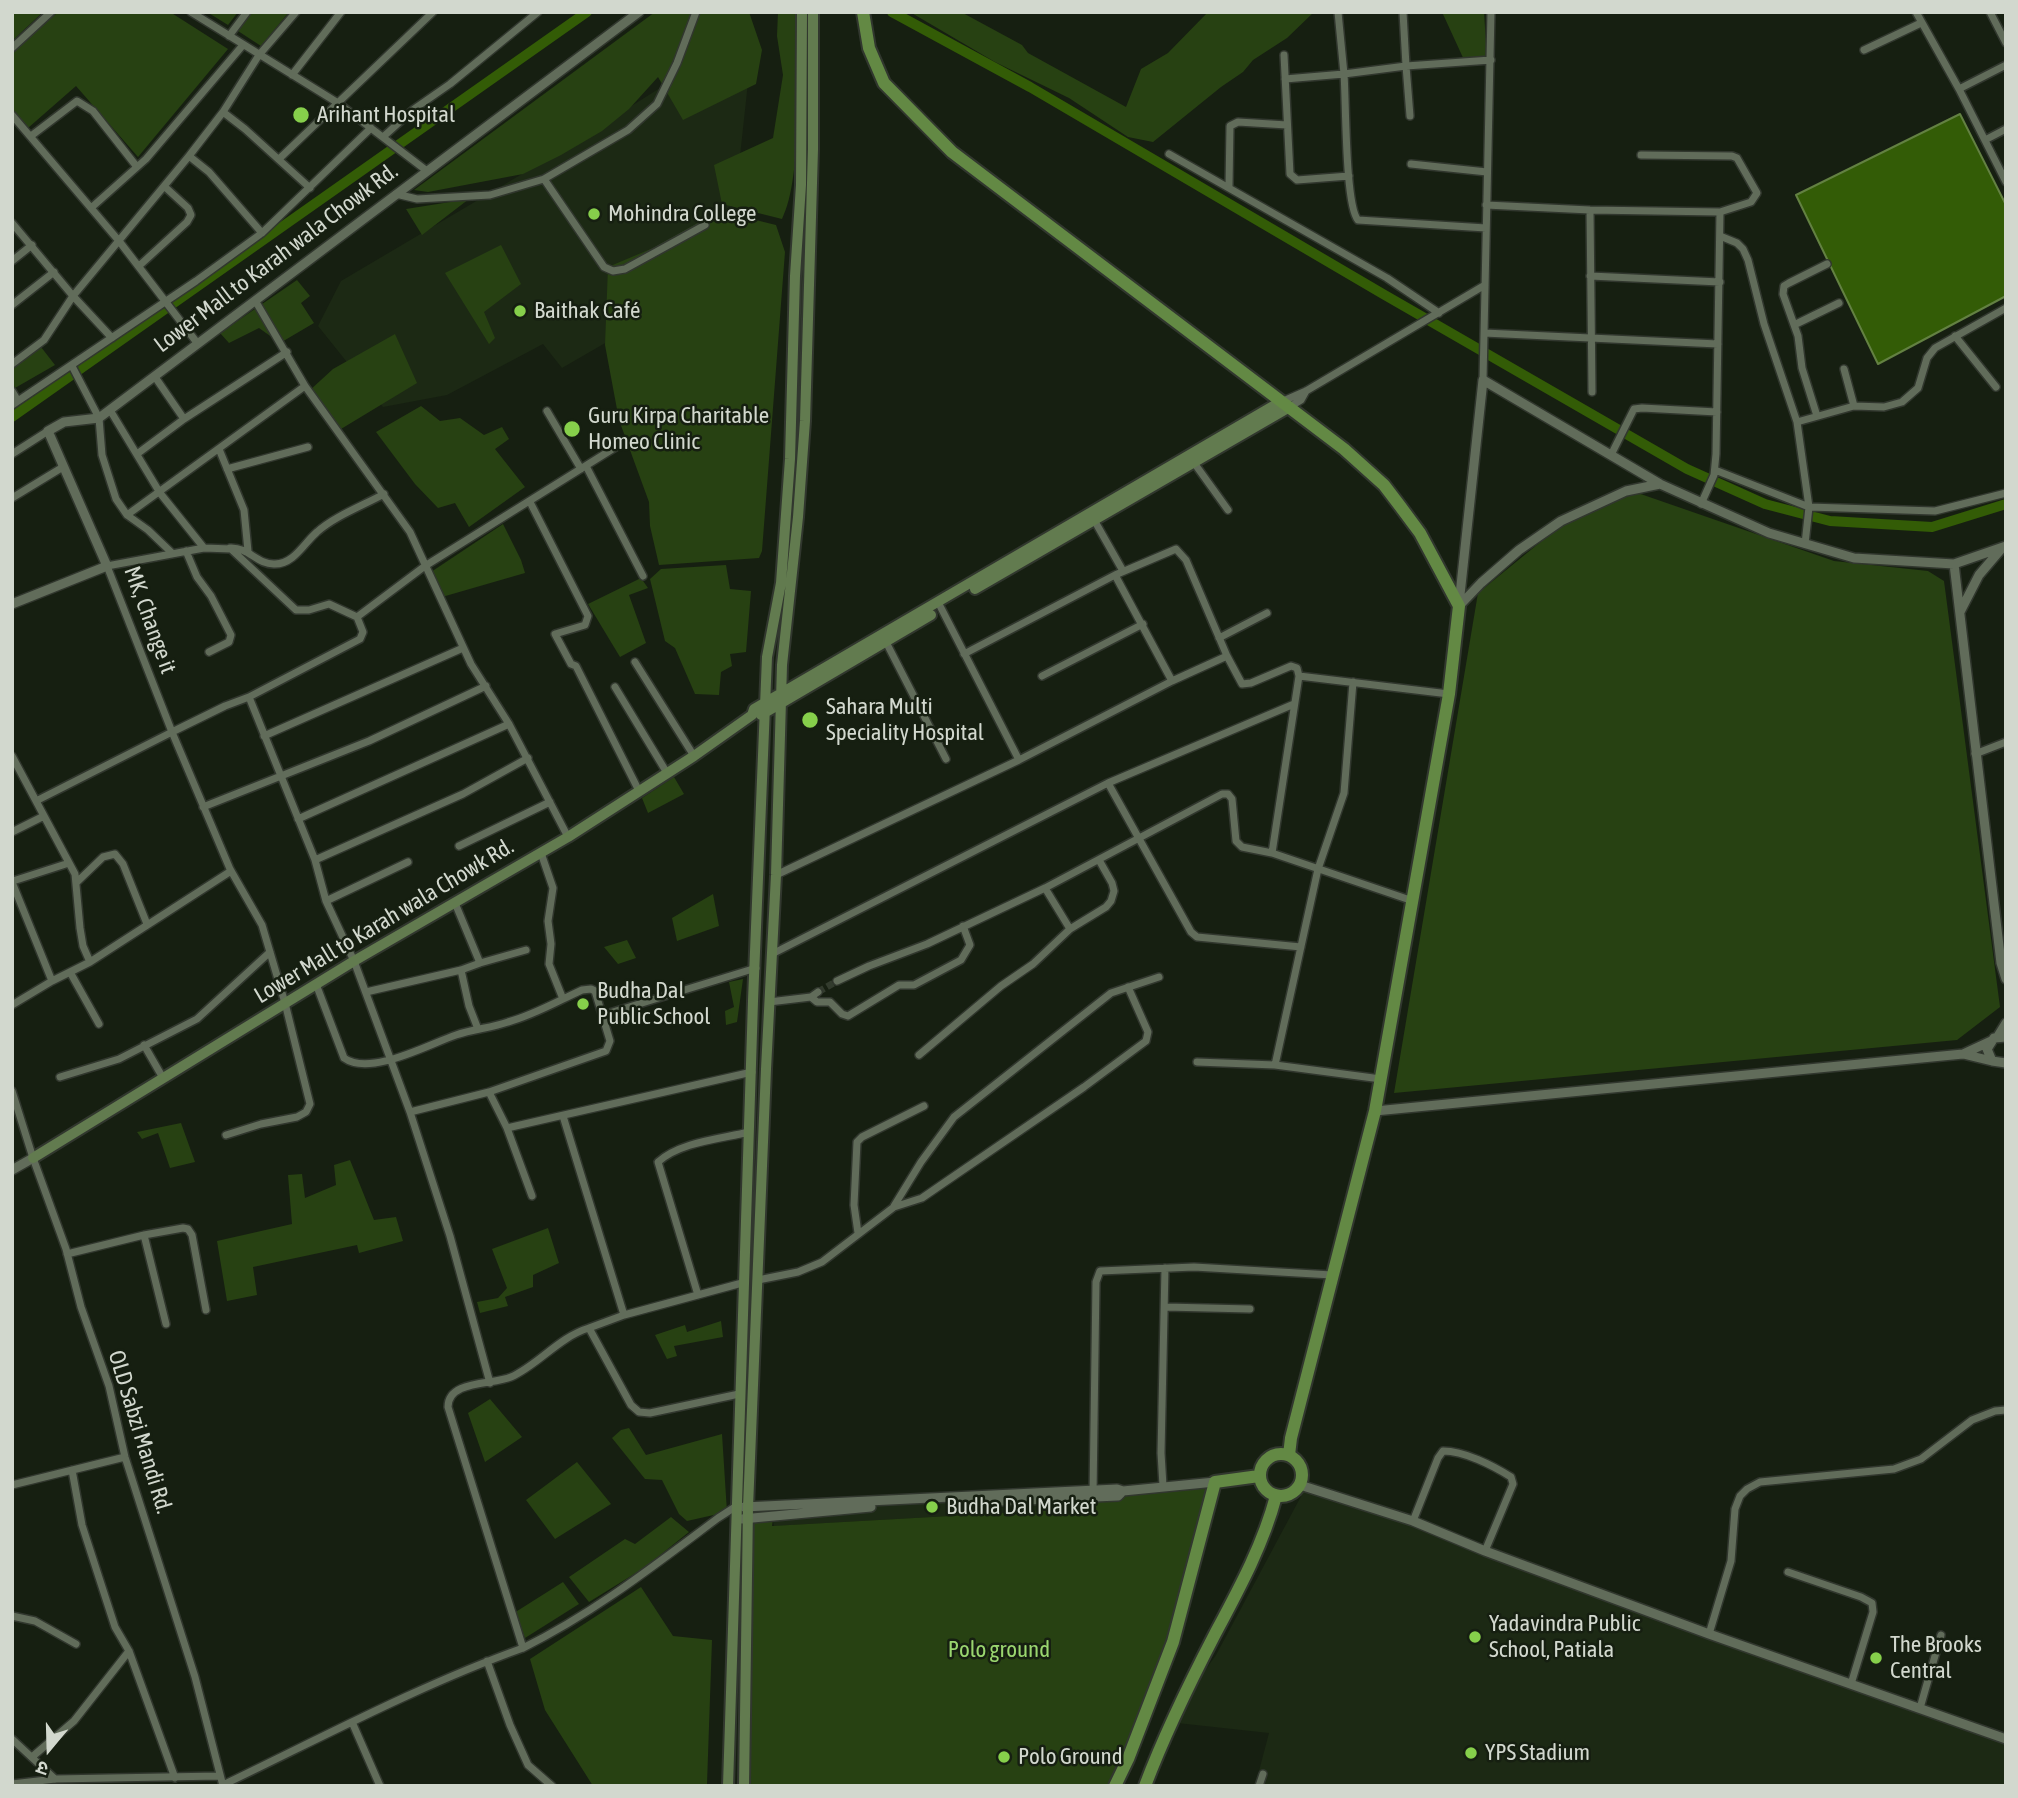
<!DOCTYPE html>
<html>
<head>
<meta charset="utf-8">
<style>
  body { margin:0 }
  #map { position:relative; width:2018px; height:1798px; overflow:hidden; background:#161f11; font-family:"Asap Condensed","Noto Sans Devanagari",sans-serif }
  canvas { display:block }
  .frame { position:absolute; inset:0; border:14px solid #d2d8ce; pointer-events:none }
  .north { position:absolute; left:14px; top:1714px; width:70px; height:70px; -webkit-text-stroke:5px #161f11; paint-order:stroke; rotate:199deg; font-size:19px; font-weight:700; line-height:28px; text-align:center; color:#d2d8ce }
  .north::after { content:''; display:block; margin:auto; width:24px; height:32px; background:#d2d8ce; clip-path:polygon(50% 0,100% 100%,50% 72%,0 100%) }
</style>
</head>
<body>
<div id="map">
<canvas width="2018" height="1798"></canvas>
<div class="frame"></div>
<div class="north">उ</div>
</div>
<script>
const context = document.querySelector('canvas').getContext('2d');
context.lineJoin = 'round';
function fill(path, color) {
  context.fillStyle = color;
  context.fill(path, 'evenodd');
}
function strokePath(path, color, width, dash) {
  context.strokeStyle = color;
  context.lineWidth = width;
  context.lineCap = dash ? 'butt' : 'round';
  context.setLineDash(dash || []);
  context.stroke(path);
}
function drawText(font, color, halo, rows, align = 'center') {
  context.font = font + ' "Asap Condensed",sans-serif';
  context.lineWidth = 5;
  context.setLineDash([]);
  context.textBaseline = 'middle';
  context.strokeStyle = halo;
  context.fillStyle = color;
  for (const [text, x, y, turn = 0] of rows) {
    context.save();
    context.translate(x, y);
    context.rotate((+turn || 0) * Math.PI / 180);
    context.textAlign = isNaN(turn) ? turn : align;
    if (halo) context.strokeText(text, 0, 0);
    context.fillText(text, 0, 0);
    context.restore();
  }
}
const built = new Path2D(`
  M750,64L728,267L697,290L562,368L543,344L447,395L383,407L318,326L341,281L544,161L660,88Z
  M1306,1487L2006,1739V1786H1255L1269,1733L1168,1722L1216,1655Z
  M1092,1488L1093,1508L774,1526L770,1505Z`);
const green = new Path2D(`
  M12,12H43L12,41Z
  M58,12H170L228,49L138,157L76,86L28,128L12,109V53Z
  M207,12H238L228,25Z
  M252,12H289L261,46L238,31Z
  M655,12H749L762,50L756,84L683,120L658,77L629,109L602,131L561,155L523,174L428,192L414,190Z
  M778,12H796C796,64 804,176 782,219L722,204L714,165L773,138L783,75L777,36Z
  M910,12H961L1022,45L1028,53L1126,107L1141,69L1168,53L1208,12H1314L1287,38L1253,60L1243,72L1221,87L1153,142L1128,137L1069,98L995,62Z
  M1442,12H1484L1487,59L1465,62Z
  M469,199L422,235L406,209Z
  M719,211L776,225L785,252L762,551L759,558L659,565L650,526L649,502L619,420L605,345L608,267L653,248Z
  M501,245L521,284L484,312L495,338L489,344L445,273Z
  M297,280L310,296L301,303L314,323L280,343L259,328L229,343L220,333Z
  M395,334L417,383L341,429L311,402L309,391L333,369Z
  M41,347L55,365L15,388L12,384V368Z
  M421,406L440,421L460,418L484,435L502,427L509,439L495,449L525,487L469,527L455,503L438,508L415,484L376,432Z
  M1632,491L1834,561L1928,571L1944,581L2000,1007L1957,1040L1394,1093L1478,593L1560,526Z
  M503,524L521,560L525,573L442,597L431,572Z
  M726,565L730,589L751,591L746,652L730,654L732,666L721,672L719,695L695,694L675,648L665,641L650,579L661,569Z
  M641,578L648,588L629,595L646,643L620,657L588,604Z
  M674,777L684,794L648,813L642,798Z
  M713,894L719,926L677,941L672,918Z
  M627,940L636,958L618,964L604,947Z
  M743,979L737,1022L726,1025L725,1011L734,1007L729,982Z
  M181,1123L195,1162L170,1168L158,1133L142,1139L137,1132Z
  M350,1160L374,1220L396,1217L403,1241L359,1253L357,1245L253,1267L257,1295L227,1301L217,1241L292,1224L288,1175L302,1174L305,1198L336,1185L334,1165Z
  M548,1228L559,1263L533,1275V1287L505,1297L508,1306L480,1313L477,1302L498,1298L507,1288L492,1249Z
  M721,1321L723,1337L674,1346L677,1356L667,1359L655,1335L685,1325L687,1332Z
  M490,1399L522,1437L485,1462L468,1413Z
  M629,1428L646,1455L722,1434L727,1512L687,1521L679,1514L662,1480L645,1479L612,1438L621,1430Z
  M577,1462L611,1504L555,1539L526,1500Z
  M1210,1481L1173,1642L1115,1786H740L741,1517L773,1518L772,1526L1092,1508V1488Z
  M671,1517L689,1532L644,1568L589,1602L569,1577L625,1539L635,1544Z
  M563,1582L579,1604L525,1638L514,1613Z
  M641,1587L673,1636L712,1640L707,1784L593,1786L545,1710L530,1659Z`);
const water = new Path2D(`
  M1960,114L2006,205V296L1878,364L1796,195Z`);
const canal = new Path2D(`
  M892,12L1030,87L1383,294L1687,469L1765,504L1830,521L1932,527L2006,504
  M12,417L587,12`);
const minorTunnel = new Path2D(`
  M818,992L837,981`);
const minor = new Path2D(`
  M191,12L338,103L427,171
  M1338,12L1344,74L1406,66L1410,116
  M1403,12L1406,66L1491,60
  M1916,12L1959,89L2006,182
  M1990,12L2006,43
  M229,36L247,12
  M12,48L51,12
  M1864,50L1921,23
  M1284,55L1290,174L1297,180L1349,176
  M292,75L341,12
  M1285,79L1344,74C1346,99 1345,206 1358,220L1486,228
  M1959,89L2006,65
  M223,112L245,129L310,188
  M12,115L119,241L198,344
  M31,136L77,101L93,111L137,167L146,159L243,45
  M383,137L414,109L450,84L538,12
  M1985,140L2006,129
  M1169,154L1387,278L1439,313
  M189,156L209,172L262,233
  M279,159L433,12
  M1411,164L1487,172
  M544,179L604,267L613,271L625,269L705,225
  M1229,186L1230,126L1238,122L1287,125
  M396,194L417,199L490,195L544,179L628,130L657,104L677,63L696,12
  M1486,205L1590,210L1720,212L1751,202L1757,193L1737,158L1732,156L1641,155
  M91,208L137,167
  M1590,210L1592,392
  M12,223L73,296L112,338
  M1720,236L1737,243L1743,249L1748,260L1764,324L1797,422L1809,507L1805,544
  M12,261L32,245
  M139,266L187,222L191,215L188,208L164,186
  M1590,276L1720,282
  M256,302L305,386L410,532L471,664L509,724L568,837
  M12,305L54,272
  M1794,325L1839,303
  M1484,333L1718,344
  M1955,336L1996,387
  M12,364L44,340L73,296L189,156L223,112L259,55L296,12
  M72,366L99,418L102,455L116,499L127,515L148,530L172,553
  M1844,369L1854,406
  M155,377L184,419L287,352
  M1483,380L1491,12
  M12,391L18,401
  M1281,402L1306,391L1485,285
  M12,405L196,281L262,233L371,128
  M1288,408L1301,400L1306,391
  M110,410L160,493L204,548
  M547,411L581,469
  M1817,416L1802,368L1798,336L1783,294L1784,286L1789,283L1827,264
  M1797,422L1854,406L1884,407L1902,402L1918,388L1927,358L1935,348L2006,308
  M219,449L244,510L248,551
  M12,454L48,431
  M137,454L184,419
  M1611,455L1634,409L1642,408L1717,412
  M1192,460L1228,510
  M586,466L643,576
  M227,469L308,447
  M1715,470L1809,507L1935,511L2006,493
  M12,498L63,467
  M530,502L588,616L585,625L555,634L571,664L576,666L639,791
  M1701,504L1714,475L1716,454L1720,212
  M127,515L305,386
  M1093,518L1123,571
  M230,548C249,547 257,565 275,564C294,564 304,543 317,532C335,516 362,506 384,494
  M186,551L197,577L211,596L231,635L229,642L209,652
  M1115,575L1172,681
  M938,602L1019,760
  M357,617L425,566L619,445
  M1219,638L1267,613
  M886,642L946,759
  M964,654L1115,575L1176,549L1186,560L1227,656L1242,684L1251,683L1291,666L1297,668L1299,676L1449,694
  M635,662L694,756
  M1042,676L1143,624
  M1299,676L1272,853L1413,901
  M615,687L667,773
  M249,697L225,706L172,732L107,566L204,548L231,549L296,610H309L329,604L357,617L363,632L360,639L249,697L315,860L326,901L354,961L410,1112L450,1236L490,1383
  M264,736L463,648
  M1975,754L2006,742
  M12,756L75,874L80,928L83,946L90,962
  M1108,783L1191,932L1197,937L1301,947
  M36,801L172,732L230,869L262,925L285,1003L310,1104L306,1112L297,1117L261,1124L226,1135
  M203,807L369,741L486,686
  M298,819L509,724
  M12,832L44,816
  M459,846L550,802
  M541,853L553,888L548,921L551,944L549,964L563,999
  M315,860L463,794L528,758
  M776,875L1019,760L1172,681L1227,656
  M13,881L69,863
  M12,882L52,981L90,962L231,871
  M77,882L103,857L115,854L123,864L147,924
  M1045,888L1070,929
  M326,901L408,862
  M455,903L480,963L526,950
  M772,954L1108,783L1294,704
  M461,970L469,1006L478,1029
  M70,972L99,1024
  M837,981L869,966L927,944L1045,888L1222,794H1228L1232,799L1236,841L1242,847L1272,853
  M316,984L344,1058C370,1077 429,1044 456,1035C473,1029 491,1028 508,1022C534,1015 558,1001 582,990L591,989L595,991L610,1041L606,1051L489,1092L410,1112
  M366,992L461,970L480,963
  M811,997L817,1002H830L842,1014L848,1016L899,985H914L961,960L970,945L963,926
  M769,1002L811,997L818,992
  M12,1005L52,981
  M603,1015L756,968
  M144,1045L163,1078
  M919,1055L1001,986L1033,964L1070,929L1106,907L1111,901L1114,891L1112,883L1099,860
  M1197,1062L1275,1065L1381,1079
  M1275,1065L1318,869L1344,793L1353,682
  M60,1077L119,1059L197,1019L270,952
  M12,1091L33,1158L66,1249L81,1307L109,1386L125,1457L195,1677L223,1786
  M489,1092L507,1128L532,1196
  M563,1116L624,1315
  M507,1128L752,1072
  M894,1206L921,1162L954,1117L1111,993L1159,977
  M858,1233L854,1205L857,1142L862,1137L924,1106
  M144,1235L166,1324
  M67,1254L144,1235L183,1228L188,1229L192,1235L206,1310
  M758,1280L798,1272L822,1262L894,1207L922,1198L938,1187L1084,1087L1146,1041L1148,1032L1128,987
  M698,1295L658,1162C680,1142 720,1139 749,1132
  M1165,1307L1250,1309
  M739,1394L650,1413L639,1412L631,1405L589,1328L624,1315L742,1283
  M72,1470L82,1525L115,1627L129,1651L175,1778
  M12,1485L125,1457
  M1163,1486L1161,1453L1165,1268
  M1093,1495L1096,1282L1100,1271L1194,1267L1332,1275
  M1413,1521L1438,1458L1443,1451C1464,1451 1492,1465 1511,1477L1513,1484L1485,1551
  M1788,1572L1861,1597L1872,1603L1873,1612L1851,1684
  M12,1616L35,1621L76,1644
  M1709,1634L1731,1561L1735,1509L1740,1496L1747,1489L1760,1482L1894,1469L1921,1459L1972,1420L1995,1411L2006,1410
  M523,1648C594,1613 655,1565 718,1518L735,1507
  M487,1661L510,1725L528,1765L552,1786
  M1920,1708L1941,1635
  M352,1722L380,1786
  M12,1739L55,1779
  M32,1757L74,1721L129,1651
  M12,1784L55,1779L219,1776
  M223,1785C321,1738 420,1685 523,1648L448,1407C448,1380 492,1385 511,1377C538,1365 559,1337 589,1328
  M1259,1786L1263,1774`);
const tertiary = new Path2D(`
  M2006,546L1954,564L2001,963L2006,979
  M12,604L107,566L48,431L64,422L99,418L639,12
  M1459,604L1483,380L1660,484
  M1459,606L1481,583L1519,550L1561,521L1626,491L1660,484L1769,533L1854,558L1954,564
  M1960,612L1979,575L2002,548
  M1998,1036L2006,1023
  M2006,1037L1994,1038L1987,1049L1992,1061L2006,1063
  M1963,1054L1991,1041
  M1375,1111L1963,1054L1992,1061
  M12,1170L33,1158
  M1300,1485L1413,1521L1485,1551L1709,1634L2006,1739
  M980,1502L1118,1496L1123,1491
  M744,1507L1117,1489L1123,1491L1215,1482
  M742,1519L871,1507`);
const secondary = new Path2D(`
  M975,589L1288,408
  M761,715L931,615
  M33,1158L354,961L568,837L694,756L752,715L754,709L766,702L1280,402
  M728,1786L753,1001L767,657L781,583L790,459L795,276L801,185L802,12
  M744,1786L748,1507L766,1069L776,875L782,665L798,517L805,421L813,149V12`);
const primary = new Path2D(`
  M863,12L869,48L884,83L952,152L1344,449L1384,485L1400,506L1420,533L1459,606L1449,694L1375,1111L1291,1438L1289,1455
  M1260 1475a21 21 0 1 1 42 0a21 21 0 1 1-42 0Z
  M1115,1786L1128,1759L1173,1642L1215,1482L1259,1476
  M1145,1786C1165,1733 1189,1684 1215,1634C1239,1589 1263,1545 1276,1496`);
const markers = [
  [301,115,9,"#86cf4b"],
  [594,214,7,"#86cf4b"],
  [520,311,7,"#86cf4b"],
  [572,429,9,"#86cf4b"],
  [810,720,9,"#86cf4b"],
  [583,1004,7,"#86cf4b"],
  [932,1507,7,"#86cf4b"],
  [1475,1637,7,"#86cf4b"],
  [1876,1658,7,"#86cf4b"],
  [1471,1753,7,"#86cf4b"],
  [1004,1757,7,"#86cf4b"]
];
const poiNames = [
  ["Arihant Hospital",317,115],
  ["Mohindra College",608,214],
  ["Baithak Café",534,311],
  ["Guru Kirpa Charitable",588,416],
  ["Homeo Clinic",588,442],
  ["Sahara Multi",826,707],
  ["Speciality Hospital",826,733],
  ["Budha Dal",597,991],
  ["Public School",597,1017],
  ["Budha Dal Market",946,1507],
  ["Yadavindra Public",1489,1624],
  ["School, Patiala",1489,1650],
  ["The Brooks",1890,1645],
  ["Central",1890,1671],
  ["YPS Stadium",1485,1753],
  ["Polo Ground",1018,1757]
];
const streetNames = [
  ["Lower Mall to Karah wala Chowk Rd.",276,258,-37],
  ["MK, Change it",150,620,70],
  ["Lower Mall to Karah wala Chowk Rd.",384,921,-31],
  ["OLD Sabzi Mandi Rd.",140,1432,73]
];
const parkNames = [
  ["Polo ground",999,1650]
];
fill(built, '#1c2914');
fill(green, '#274112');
fill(water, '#335c06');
strokePath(water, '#638142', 2);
strokePath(canal, '#335c06', 10);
strokePath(minorTunnel, '#323b2d', 7, [7, 3.5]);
strokePath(minor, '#31372e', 10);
strokePath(tertiary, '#31372e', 12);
strokePath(secondary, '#31372e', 14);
strokePath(primary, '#31372e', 16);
strokePath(minor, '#616c5a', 7);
strokePath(tertiary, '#616c5a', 9);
strokePath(secondary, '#627b4f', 10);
strokePath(primary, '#638944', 12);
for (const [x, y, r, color] of markers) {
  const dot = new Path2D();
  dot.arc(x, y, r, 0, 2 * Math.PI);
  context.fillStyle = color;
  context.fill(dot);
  strokePath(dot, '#161f11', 2.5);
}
drawText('23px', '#d2d8ce', '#161f11', poiNames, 'left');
drawText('23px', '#d2d8ce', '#161f11', streetNames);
drawText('23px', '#9ad66f', '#161f11', parkNames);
</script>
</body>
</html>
